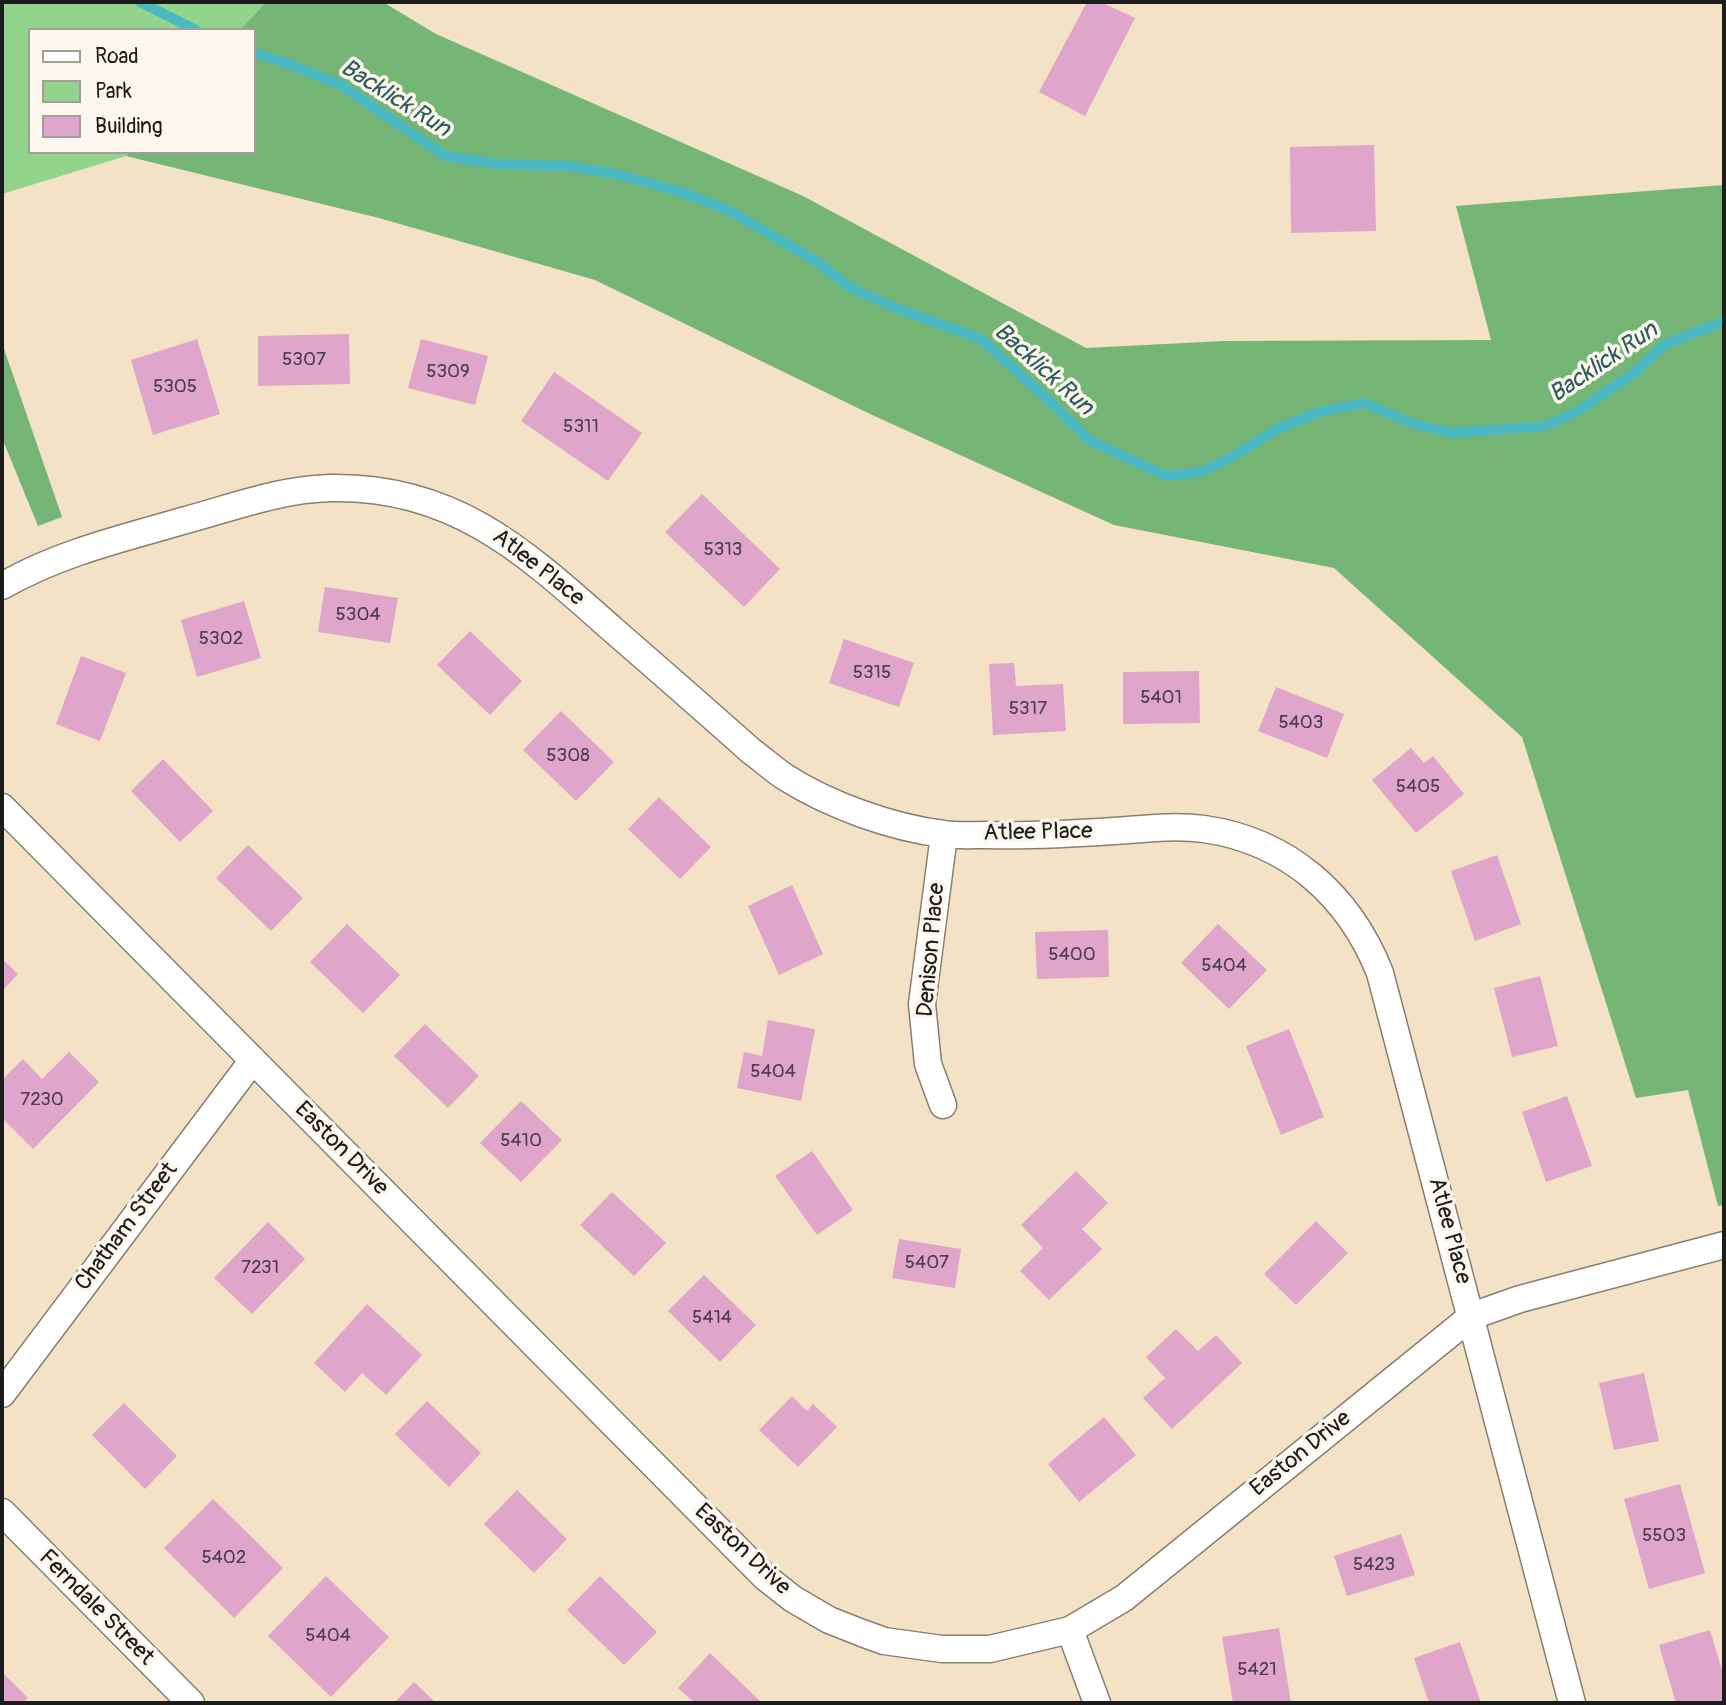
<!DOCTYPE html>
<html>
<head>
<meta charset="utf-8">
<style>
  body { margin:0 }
  #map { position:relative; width:1726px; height:1705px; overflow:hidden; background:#f3e2c5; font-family:Pangolin,sans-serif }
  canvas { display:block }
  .frame { position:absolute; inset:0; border:4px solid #1c1c1c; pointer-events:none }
  .legend { position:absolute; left:28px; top:28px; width:228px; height:126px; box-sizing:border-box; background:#fbf7ec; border:2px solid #a29f99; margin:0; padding:9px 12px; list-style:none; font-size:21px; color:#1c1c1c }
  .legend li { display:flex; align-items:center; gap:14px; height:35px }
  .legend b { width:35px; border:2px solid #a29f99 }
</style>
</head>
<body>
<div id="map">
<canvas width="1726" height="1705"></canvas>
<div class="frame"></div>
<ul class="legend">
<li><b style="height:9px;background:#fff"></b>Road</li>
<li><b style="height:19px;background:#92d48b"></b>Park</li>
<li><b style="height:19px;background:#dfa5cb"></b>Building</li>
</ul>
</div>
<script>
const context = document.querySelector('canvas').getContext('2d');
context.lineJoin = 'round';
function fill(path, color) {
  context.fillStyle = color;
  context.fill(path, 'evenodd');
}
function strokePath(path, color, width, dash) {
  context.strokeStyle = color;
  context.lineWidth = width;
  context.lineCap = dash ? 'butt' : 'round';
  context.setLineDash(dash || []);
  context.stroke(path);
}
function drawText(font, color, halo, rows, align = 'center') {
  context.font = font + ' Pangolin,sans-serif';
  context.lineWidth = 7;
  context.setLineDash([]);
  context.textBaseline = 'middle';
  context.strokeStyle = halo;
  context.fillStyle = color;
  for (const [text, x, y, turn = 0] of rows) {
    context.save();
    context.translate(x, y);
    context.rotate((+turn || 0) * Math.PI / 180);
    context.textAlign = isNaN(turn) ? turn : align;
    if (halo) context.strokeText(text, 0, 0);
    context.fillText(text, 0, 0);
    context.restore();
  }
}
const green = new Path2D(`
  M2,2H266L240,30H30V152H129L126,156L2,194Z`);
const forest = new Path2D(`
  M266,2H383L436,34L803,196L1086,348L1224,341L1491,340L1456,206L1724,185V1205L1718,1206L1688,1090L1636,1098L1522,737L1334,568L1114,525L870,414L595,280L379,218L126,156L129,152H254V30H240Z
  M2,343L62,517L38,526L2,438Z`);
const stream = new Path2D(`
  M140,2L196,30
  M254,53L278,60L341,85L445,156L498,164L569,166L620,175L681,192L730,211L816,261L851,288L896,308L981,339L1056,407L1089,440L1166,476L1201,472L1232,457L1277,429L1319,412L1364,403L1414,424L1452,433L1545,426L1578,411L1634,373L1664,345L1724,321`);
const building = new Path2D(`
  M1087,2H1101L1135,18L1085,116L1039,92Z
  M1374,145L1376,231L1291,233L1290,147Z
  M349,334L350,384L258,386V336Z
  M197,339L220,414L153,435L131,360Z
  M421,339L488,356L475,405L408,388Z
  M554,372L642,433L608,481L521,421Z
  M702,494L780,569L744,607L665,532Z
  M325,587L398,598L390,643L318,632Z
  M244,601L261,658L197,677L181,620Z
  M470,631L522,681L490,715L437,665Z
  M844,639L914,663L899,707L829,683Z
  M81,656L126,673L100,741L56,724Z
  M1014,663L1016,686L1063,684L1066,731L993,735L989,664Z
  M1199,671L1200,723L1123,724V672Z
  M1276,687L1344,714L1327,758L1258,731Z
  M561,711L614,762L576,801L523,750Z
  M1411,748L1424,763L1433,756L1464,794L1416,833L1372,780Z
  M163,759L213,811L180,842L131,791Z
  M659,797L711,847L680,879L628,829Z
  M248,845L303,898L271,931L216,878Z
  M1497,855L1521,924L1475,941L1451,871Z
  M792,885L823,954L779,975L748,906Z
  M347,924L400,975L363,1013L310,962Z
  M1218,924L1267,970L1229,1009L1181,963Z
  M1108,930L1109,977L1037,979L1035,932Z
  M2,959L18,974L2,991Z
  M1540,976L1558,1046L1512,1057L1494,988Z
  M768,1020L815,1029L801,1101L737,1088L744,1052L762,1056Z
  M425,1024L479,1076L448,1108L394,1056Z
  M1289,1029L1324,1117L1281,1135L1246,1046Z
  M69,1052L99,1082L33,1149L2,1118V1080L23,1059L42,1079Z
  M1567,1096L1592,1166L1546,1182L1522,1112Z
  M521,1101L562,1140L521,1182L480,1143Z
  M812,1151L853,1210L817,1235L775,1176Z
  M1076,1171L1108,1203L1082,1229L1102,1249L1049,1300L1020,1271L1043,1248L1021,1225Z
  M612,1192L666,1243L634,1276L580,1225Z
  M1316,1221L1348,1253L1296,1305L1264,1274Z
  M268,1222L305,1259L252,1314L214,1278Z
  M899,1239L961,1249L955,1288L892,1278Z
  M704,1275L756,1325L720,1362L668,1311Z
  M367,1304L422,1355L386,1395L362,1373L345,1392L314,1363Z
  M1176,1329L1198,1351L1216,1335L1242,1363L1172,1429L1143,1398L1165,1378L1146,1357Z
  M1644,1373L1659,1441L1614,1450L1599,1383Z
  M792,1396L807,1411L813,1404L837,1427L798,1467L759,1430Z
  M427,1401L481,1453L449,1487L395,1434Z
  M124,1403L177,1456L145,1489L92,1435Z
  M1104,1417L1136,1455L1079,1502L1048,1464Z
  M1680,1484L1705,1573L1649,1589L1624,1499Z
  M517,1490L567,1539L534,1573L484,1524Z
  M213,1499L283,1568L234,1618L164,1548Z
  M1401,1534L1415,1575L1347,1596L1334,1556Z
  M326,1576L389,1637L331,1697L268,1636Z
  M600,1576L657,1632L624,1665L567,1610Z
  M1279,1628L1291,1703H1233L1222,1637Z
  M1710,1630L1724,1677V1702L1676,1703L1659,1645Z
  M1460,1642L1481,1703H1429L1414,1658Z
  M710,1653L761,1702L760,1703H695L678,1688Z
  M2,1672L28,1698L23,1703H2Z
  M414,1682L436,1703H394Z`);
const minor = new Path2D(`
  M2,586C59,553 124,538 186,520C234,507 281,489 331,488C455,486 525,552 612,629C658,669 705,710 751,751C762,759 773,769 785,777C829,805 892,828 944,834C958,836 972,835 986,835C1029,836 1071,834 1114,831C1143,829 1174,825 1204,829C1288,841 1349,895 1380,973L1572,1703
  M2,807L765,1577L793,1599L829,1620L862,1633L884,1641L942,1649H990L1070,1630L1124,1598L1472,1316L1520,1299L1724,1245
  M943,1105L928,1064L922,1004L944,835
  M2,1394L253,1060
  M2,1512L191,1703
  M1070,1630L1097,1703`);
const numberNames = [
  ["5307",304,360],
  ["5309",448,372],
  ["5305",175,387],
  ["5311",581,427],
  ["5313",723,550],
  ["5304",358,615],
  ["5302",221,639],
  ["5315",872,673],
  ["5401",1161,698],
  ["5317",1028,709],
  ["5403",1301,723],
  ["5308",568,756],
  ["5405",1418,787],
  ["5400",1072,955],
  ["5404",1224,966],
  ["5404",773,1072],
  ["7230",42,1100],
  ["5410",521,1141],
  ["5407",927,1263],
  ["7231",260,1268],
  ["5414",712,1318],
  ["5503",1664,1536],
  ["5402",224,1558],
  ["5423",1374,1565],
  ["5404",328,1636],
  ["5421",1257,1670]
];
const streetNames = [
  ["Atlee Place",538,568,38],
  ["Atlee Place",1038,833,-1],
  ["Denison Place",932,950,-85],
  ["Easton Drive",341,1149,45],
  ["Chatham Street",127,1227,-53],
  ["Atlee Place",1449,1231,75],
  ["Easton Drive",1301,1454,-39],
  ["Easton Drive",742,1550,43],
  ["Ferndale Street",96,1608,45]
];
const waterNames = [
  ["Backlick Run",395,99,32],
  ["Backlick Run",1604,363,-34],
  ["Backlick Run",1043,370,42]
];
fill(green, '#92d48b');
fill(forest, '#75b677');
strokePath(stream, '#4bb9c4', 10);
fill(building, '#dfa5cb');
strokePath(minor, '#887f70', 29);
strokePath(minor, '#fff', 26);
drawText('19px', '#4d3e48', null, numberNames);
drawText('23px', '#1c1c1c', '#fbf7ec', streetNames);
drawText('italic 24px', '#2f5b5f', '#fbf7ec', waterNames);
</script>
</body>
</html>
